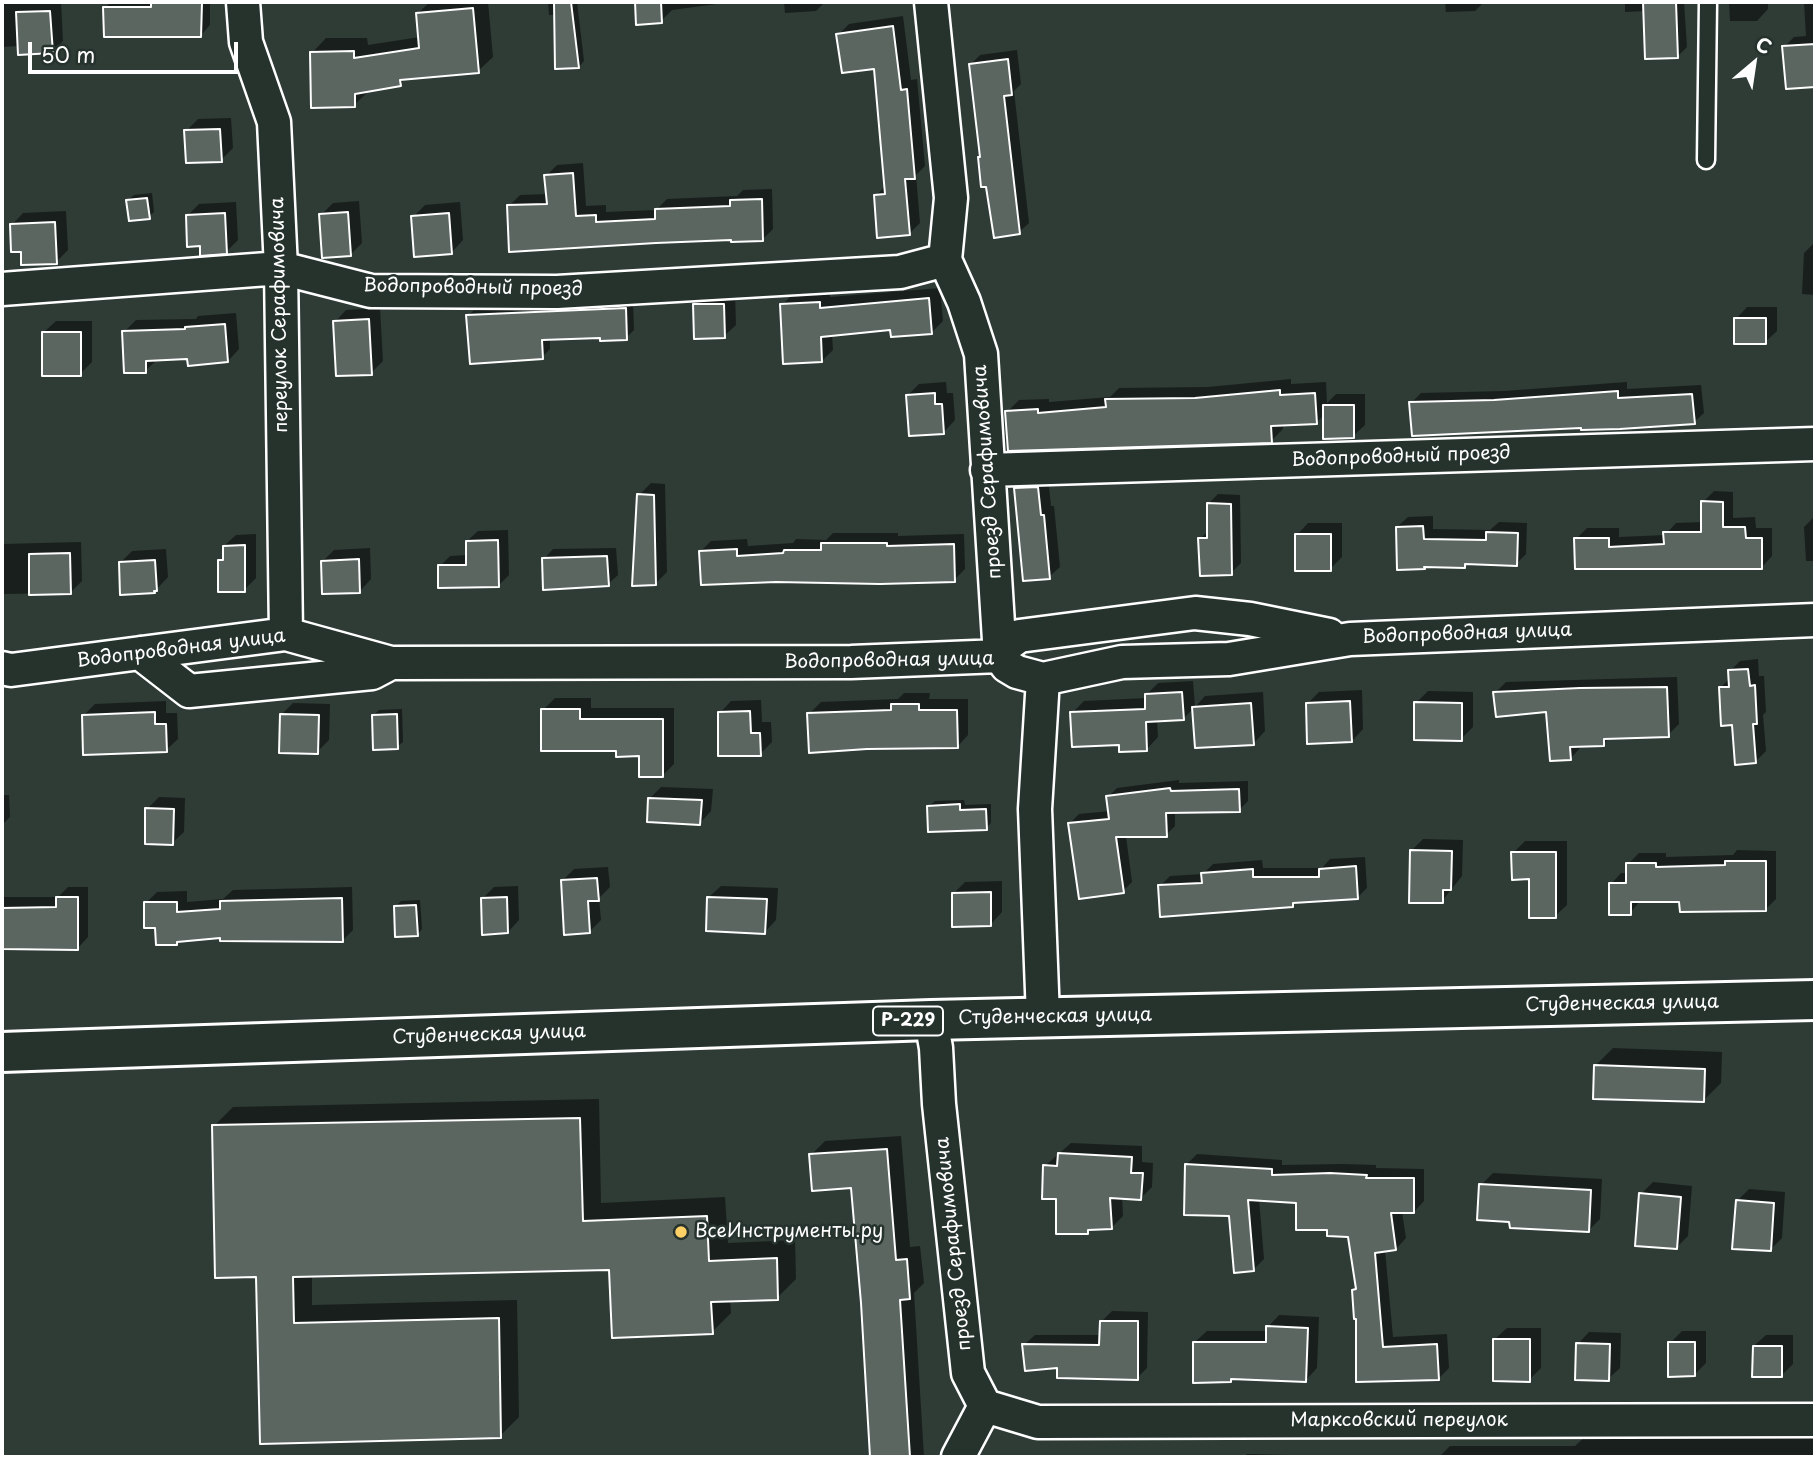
<!DOCTYPE html>
<html>
<head>
<meta charset="utf-8">
<style>
  body { margin:0 }
  #map { position:relative; width:1817px; height:1459px; overflow:hidden; background:#2f3b35; font-family:"Playpen Sans",sans-serif }
  canvas { display:block }
  .frame { position:absolute; inset:0; border:4px solid #fff; pointer-events:none }
  .north { position:absolute; left:1719px; top:28px; width:70px; height:70px; -webkit-text-stroke:5px #26332d; paint-order:stroke; rotate:29deg; font-size:19px; font-weight:700; line-height:28px; text-align:center; color:#fff }
  .north::after { content:''; display:block; margin:auto; width:24px; height:32px; background:#fff; clip-path:polygon(50% 0,100% 100%,50% 72%,0 100%) }
  .scale { position:absolute; left:28px; top:42px; width:210px; height:32px; box-sizing:border-box; border:4px solid #fff; border-top:0; padding-left:9px; font-size:21px; line-height:24px; white-space:nowrap; color:#fff; -webkit-text-stroke:5px #26332d; paint-order:stroke }
</style>
</head>
<body>
<div id="map">
<canvas width="1817" height="1459"></canvas>
<div class="frame"></div>
<div class="north">С</div>
<div class="scale">50 m</div>
</div>
<script>
const context = document.querySelector('canvas').getContext('2d');
context.lineJoin = 'round';
function fill(path, color) {
  context.fillStyle = color;
  context.fill(path, 'evenodd');
}
function strokePath(path, color, width, dash) {
  context.strokeStyle = color;
  context.lineWidth = width;
  context.lineCap = dash ? 'butt' : 'round';
  context.setLineDash(dash || []);
  context.stroke(path);
}
function drawText(font, color, halo, rows, align = 'center') {
  context.font = font + ' "Playpen Sans",sans-serif';
  context.lineWidth = 5;
  context.setLineDash([]);
  context.textBaseline = 'middle';
  context.strokeStyle = halo;
  context.fillStyle = color;
  for (const [text, x, y, turn = 0] of rows) {
    context.save();
    context.translate(x, y);
    context.rotate((+turn || 0) * Math.PI / 180);
    context.textAlign = isNaN(turn) ? turn : align;
    if (halo) context.strokeText(text, 0, 0);
    context.fillText(text, 0, 0);
    context.restore();
  }
}
const shadow = new Path2D(`
  M2,2H61L63,41L52,52L19,46L2,47Z
  M111,2H210V25L201,35L105,8Z
  M430,2H488L493,57L478,71L406,78L400,84L370,90L354,105L312,53L326,38H367L368,45L420,37L418,13Z
  M548,2H577L584,61L579,67L556,15H549Z
  M636,2H732L672,10L661,21L638,23Z
  M784,2H825L816,11L785,13Z
  M1445,2H1484L1475,11L1446,12Z
  M1625,2H1684L1687,47L1677,57L1645,11L1625,12Z
  M1729,2H1768V9L1757,21H1730Z
  M1804,2H1815V85L1787,87L1784,47L1794,37L1806,36Z
  M903,16L911,80L917,79L925,166L916,175L920,223L909,234L876,196L886,185L875,67L838,35L849,24Z
  M1017,50L1021,84L1014,91L1029,223L1019,232L982,156L971,64L980,55Z
  M231,118L233,148L221,160L186,131L198,119Z
  M583,163L586,206L606,205V212L656,210L667,199L737,196L743,190L772,189L773,229L762,240L733,238L656,241L509,206L520,195L548,194L546,176L557,165Z
  M152,193L154,212L149,217L128,200L134,195Z
  M359,201L362,243L350,255L321,215L333,203Z
  M236,202L238,240L226,252L202,245L187,216L199,204Z
  M460,202L463,240L452,252L413,217L425,205Z
  M66,211L68,250L56,262L22,250L12,225L23,213Z
  M1815,242V295L1802,294L1804,253Z
  M940,288L943,321L932,332L892,328L832,334L833,350L822,361L782,305L793,294L830,292V297Z
  M706,293H735L736,325L724,336L695,305Z
  M633,301L634,330L626,338L602,336L550,338V349L542,357L468,316L476,308Z
  M1747,307H1777V331L1765,342L1736,319Z
  M380,308L383,361L371,373L335,322L346,310Z
  M236,313L239,349L228,361L189,358L158,359L145,371L124,332L136,320L196,319L198,316Z
  M56,321H92V362L80,374L44,332Z
  M1291,379V384L1326,382L1327,403L1336,394H1365V425L1353,436L1325,414L1316,423L1283,424V429L1271,441L1007,412L1019,400L1049,399V402L1110,397L1119,388L1208,387Z
  M946,382L947,393H953L955,420L944,432L908,395L919,384Z
  M1627,382V389L1701,385L1704,413L1694,422L1411,403L1421,393L1504,391Z
  M1048,477L1051,506H1054L1060,567L1049,577L1015,488L1026,478Z
  M651,483L665,484L667,572L656,583L639,495Z
  M1714,491L1733,492V518L1755,517L1756,528H1772V556L1762,567H1576V539L1587,528H1619V537L1665,535L1676,523L1703,522V502Z
  M1218,494L1240,495L1241,563L1231,573L1200,539L1209,530L1208,504Z
  M1433,516V529L1490,530L1499,522L1527,523L1526,554L1516,564L1468,562L1464,566L1397,527L1408,517Z
  M1815,516V561H1806L1804,527Z
  M1308,523H1342V557L1330,569L1297,535Z
  M508,530L509,575L499,585L440,566L450,556L468,555L467,541L478,531Z
  M833,533H898V536L964,534L965,569L954,580L880,583L700,552L711,541L747,539L748,546L793,543L796,539L826,540Z
  M256,534V578L244,590L220,561L224,556V546L236,535Z
  M81,542L82,581L70,593L2,594V544Z
  M370,548L371,579L360,591L322,562L334,550Z
  M616,548L618,575L608,584L544,559L553,549Z
  M166,549L168,577L154,592L120,563L132,551Z
  M1758,659L1759,676H1764L1766,712L1763,715L1766,751L1756,761L1720,688L1730,678V671L1740,661Z
  M1677,677L1679,724L1668,735L1610,737L1603,745H1581V747L1571,758L1547,710L1495,693L1506,682Z
  M1193,681L1195,707L1205,696L1263,692L1265,731L1254,743L1194,708L1183,719L1157,720L1158,737L1147,749L1120,743L1072,713L1084,701L1147,698L1146,695L1158,683Z
  M1362,690L1363,729L1352,741L1308,703L1319,692Z
  M1428,691L1473,692V727L1461,739L1416,703Z
  M904,693H930L929,699H968V735L957,747L809,714L821,702L898,699Z
  M555,698H591V708H674V764L662,776L640,755L618,749L543,710Z
  M761,700L762,722H771L772,742L760,754L720,713L731,701Z
  M166,701V713H177L178,739L166,750L83,716L95,704Z
  M293,703L330,704L329,740L317,752L282,714Z
  M402,709L403,742L397,747L374,715L379,710Z
  M1179,780V783L1248,781V801L1239,810L1175,811V826L1166,835L1126,836L1132,882L1123,891L1070,823L1079,814L1110,811L1108,797L1117,788Z
  M661,787L713,789L711,811L700,823L650,798Z
  M2,795H9L10,817L2,825Z
  M159,797L185,798L184,832L172,843L147,809Z
  M964,800L965,805L991,804V823L986,828L929,806L935,801Z
  M1423,839L1463,840L1462,876L1442,901L1411,851Z
  M1525,841H1567V905L1555,916L1513,853Z
  M1737,850L1776,851V899L1765,910L1681,901L1641,900L1630,913L1611,884L1621,873H1628V864L1639,853H1666V857L1733,855Z
  M1365,857L1367,888L1357,898L1296,901L1292,905L1160,886L1170,876L1203,874L1213,864L1262,860L1263,868H1322L1330,859Z
  M608,867L610,887L599,898L601,920L589,932L562,881L574,869Z
  M1002,881V912L991,924L954,893L965,882Z
  M518,886L519,920L508,932L482,899L494,887Z
  M721,886L778,888L776,920L765,932L709,897Z
  M68,887H88V937L78,948L2,947V897H58Z
  M352,887L353,930L342,941L222,937L180,940L177,943L157,926L146,903L157,892L187,891V902L223,899L233,890Z
  M420,900L422,929L417,935L395,907L401,901Z
  M1613,1048L1722,1052L1721,1083L1703,1101L1595,1066Z
  M599,1099L601,1203L725,1197L728,1243L795,1240L796,1279L777,1298L730,1300L731,1313L712,1332L611,1268L312,1275V1305L517,1300L519,1417L500,1436L262,1443L258,1276L214,1126L233,1107Z
  M901,1136L910,1247L920,1246L924,1283L914,1293L924,1457H871L863,1303L852,1186L811,1155L825,1141Z
  M1071,1143L1142,1146V1162L1153,1163L1152,1187L1141,1198L1122,1197L1123,1216L1112,1227L1092,1228L1088,1232L1057,1197L1045,1166Z
  M1197,1154L1282,1160V1165L1342,1164L1376,1165V1168L1424,1169V1201L1414,1212H1402L1406,1238L1396,1249L1385,1250L1393,1337L1447,1334L1449,1368L1438,1379L1358,1380V1317L1354,1290L1357,1287L1349,1236L1329,1228L1298,1201L1259,1199L1264,1259L1253,1270L1230,1214L1187,1164Z
  M1493,1173L1602,1179L1600,1219L1589,1230L1511,1220L1481,1185Z
  M1653,1182L1692,1186L1688,1236L1677,1247L1641,1194Z
  M1749,1189L1785,1192L1782,1238L1770,1250L1737,1201Z
  M1112,1311L1148,1312L1147,1368L1137,1378L1059,1366L1024,1345L1035,1335H1101V1322Z
  M1279,1315L1319,1317L1317,1368L1306,1380L1234,1377L1230,1381L1195,1342L1207,1331H1268V1327Z
  M1507,1328H1541V1368L1529,1380L1495,1339Z
  M1682,1331H1706V1363L1694,1375L1670,1343Z
  M1589,1332L1621,1333L1620,1368L1608,1379L1578,1344Z
  M1766,1335H1793V1364L1782,1375L1754,1346Z
  M1591,1431L1815,1432V1457H1439L1450,1446H1575Z
  M1247,1454L1290,1455V1457H1244Z
  M1148,1455V1457H1078L1080,1456Z`);
const building = new Path2D(`
  M554,2H571L579,68L555,69Z
  M635,2H661L662,23L636,25Z
  M1643,2H1676L1678,58L1645,59Z
  M151,3H202L201,37H104L103,7H151Z
  M473,8L479,73L400,80L401,86L355,94V107L311,108L310,52L354,51V58L419,48L416,13Z
  M50,11L53,53L18,55L16,12Z
  M893,26L901,90L907,89L915,179H905L910,235L877,238L874,195L885,194L874,69L842,73L836,34Z
  M1815,44V87L1786,89L1782,46Z
  M1008,59L1012,95L1004,96L1020,234L994,238L986,187H981L978,157H980L969,64Z
  M220,129L222,162L186,163L184,130Z
  M573,173L576,216L596,215V222L655,219V209L730,206V200L762,199L763,241L731,242V240L656,243L509,252L507,205L547,204L544,175Z
  M147,198L150,219L129,221L126,200Z
  M348,212L351,256L322,258L319,214Z
  M225,213L227,254L200,256V246L187,247L186,215Z
  M449,213L452,254L414,257L411,216Z
  M55,222L57,264L21,265V252H11L10,224Z
  M929,298L932,334L891,337L890,330L821,337L822,362L783,364L780,304L820,302V308Z
  M693,304H724L725,338L694,339Z
  M626,308L627,340L600,341V338L542,340L543,359L470,364L466,315Z
  M1734,318H1766V344H1734Z
  M369,319L372,375L336,376L333,321Z
  M225,324L228,362L188,366L187,359L146,361V373H124L122,331L185,329V327Z
  M42,332H81V376H42Z
  M1280,390V395L1315,393L1317,424L1271,426L1272,443L1008,451L1005,411L1038,409V413L1106,407L1105,399L1195,398Z
  M1618,391V398L1692,394L1695,424L1620,429L1581,430V428L1412,436L1409,402L1494,400Z
  M935,393V404H942L944,434L909,436L906,395Z
  M1323,405H1354V438L1323,439Z
  M1038,487L1041,515H1044L1050,579L1023,581L1014,488Z
  M637,494L654,495L656,585L632,586Z
  M1701,501L1723,502V527H1745L1746,538H1762V569H1575L1574,538H1609V547L1664,544L1663,532H1701Z
  M1207,503L1231,504L1232,575L1200,576L1198,538H1207Z
  M1423,526L1424,539L1486,540V532L1518,533L1517,566L1465,564V568L1424,567L1425,569L1397,570L1396,527Z
  M1295,534H1331V571H1295Z
  M498,540L499,587L438,588V565H466V541Z
  M821,543H887V546L954,544L955,582L880,584L776,582L701,585L699,551L737,549V556L783,553L784,550H821Z
  M245,545V592H218V560H223V546Z
  M70,553L71,594L29,595V554Z
  M607,556L609,586L543,590L542,558Z
  M359,559L360,593L322,594L321,561Z
  M155,560L157,591H154L155,593L120,595L119,562Z
  M1748,669L1750,686L1755,685L1757,724H1753L1756,763L1735,765L1732,725L1721,726L1719,687H1729L1728,670Z
  M1667,687L1669,737L1604,739V746L1570,747L1571,760L1550,761L1546,712L1496,717L1493,692L1580,688Z
  M1182,692L1184,720L1146,722L1147,751L1119,752V745L1072,747L1070,712L1145,709V694Z
  M1350,701L1352,742L1307,744L1306,703Z
  M1414,702L1462,703V741L1414,740Z
  M1251,703L1254,745L1195,748L1192,707Z
  M891,704H919V710H957L958,748L867,749L809,753L807,713L891,710Z
  M541,709H580V719H663V777H639V756L616,757V751H541Z
  M750,711L751,733H760L761,756H718V712Z
  M155,712V724H166L167,752L83,755L82,715Z
  M280,714L319,715L318,754L279,753Z
  M397,714L398,749L373,750L372,715Z
  M1170,788L1171,791L1239,789L1240,812L1166,813L1167,837H1116L1124,893L1079,899L1068,823L1109,819L1106,796Z
  M648,798L702,800L700,825L647,822Z
  M960,804V810L986,809L987,830L928,832L927,806Z
  M145,808L174,809L173,845L145,844Z
  M1410,850L1452,851L1451,890H1443V903H1409Z
  M1511,852H1556V918H1529V879L1512,880Z
  M1725,861H1766V911L1680,912L1679,902H1631V915H1609V883H1626V863H1656V867L1725,865Z
  M1356,866L1358,899L1293,903V907L1160,917L1158,885L1202,883L1201,873L1253,869V877H1319V869Z
  M597,878L599,901H588L590,933L564,935L561,880Z
  M991,892V926L952,927V893Z
  M56,897H78V950L2,949V908L56,907Z
  M507,897L508,933L482,935L481,898Z
  M707,897L767,899L765,934L706,931Z
  M342,898L343,942L220,941V938L177,942V945H156L155,928H144V902H177V912L220,909V901Z
  M416,905L418,936L395,937L394,906Z
  M1594,1065L1705,1069L1704,1102L1593,1099Z
  M580,1118L583,1221L707,1216L709,1261L777,1258L778,1300L711,1302L713,1334L612,1338L609,1270L293,1277L294,1323L499,1318L501,1438L260,1444L256,1277L215,1278L212,1125Z
  M887,1149L896,1260L907,1259L910,1299L900,1300L910,1457H870L861,1303L851,1188L812,1191L809,1154Z
  M1058,1153L1132,1157L1131,1173H1143L1141,1200L1110,1198L1112,1229L1088,1230V1234H1056V1199H1042L1043,1165L1057,1166Z
  M1185,1164L1272,1169V1175L1330,1173L1367,1175L1366,1178H1414V1213H1391L1396,1250L1375,1253L1383,1347L1437,1344L1439,1380L1356,1382V1319H1354L1352,1290L1356,1289L1348,1237L1327,1236V1230H1296V1203L1248,1200L1254,1271L1234,1273L1229,1216L1184,1215Z
  M1479,1184L1591,1190L1589,1232L1510,1228L1509,1222L1477,1220Z
  M1639,1193L1681,1197L1677,1249L1635,1246Z
  M1736,1200L1774,1203L1771,1251L1732,1249Z
  M1100,1321H1138V1380L1057,1378V1368L1025,1371L1022,1344L1099,1345Z
  M1266,1326L1308,1328L1306,1382L1231,1379V1382L1193,1383V1342H1266Z
  M1493,1339H1530V1382L1493,1381Z
  M1668,1342H1695V1376L1668,1377Z
  M1576,1343L1610,1344L1609,1381L1575,1380Z
  M1753,1346H1782V1377H1752Z`);
const service = new Path2D(`
  M1706,160L1708,2`);
const minor = new Path2D(`
  M243,2L246,42L274,122L281,268L286,634
  M931,2L951,198L945,260L964,302L981,354L1000,656
  M2,289L281,268L371,291L557,292L900,272L945,260
  M987,470L1815,444
  M140,653L189,691L372,673L391,663
  M1000,656L1008,644L1019,636L1195,613L1250,619L1329,635
  M2,668L11,670L286,634L391,663L851,662L1000,656L1007,666L1017,672L1043,679L1122,662L1229,659L1350,639L1815,620
  M1043,679L1035,809L1043,1017
  M931,1020L936,1048L939,1104L968,1373L985,1406L958,1457
  M985,1406L1038,1422L1815,1420`);
const primary = new Path2D(`
  M2,1052L931,1020L1815,1000`);
const markers = [
  [681,1232,7,"#ffd166"]
];
const shields = [
  [908,1021,70]
];
const shieldNames = [
  ["Р-229",908,1021]
];
const streetNames = [
  ["Водопроводный проезд",473,288,1],
  ["переулок Серафимовича",280,315,-91],
  ["Водопроводный проезд",1401,457,-2],
  ["проезд Серафимовича",988,472,-94],
  ["Водопроводная улица",1467,634,-2],
  ["Водопроводная улица",181,649,-7],
  ["Водопроводная улица",889,661,-1],
  ["Студенческая улица",1622,1004,-1],
  ["Студенческая улица",1055,1017,-1],
  ["Студенческая улица",489,1035,-2],
  ["проезд Серафимовича",954,1244,-96],
  ["Марксовский переулок",1399,1421]
];
const poiNames = [
  ["ВсеИнструменты.ру",695,1232]
];
fill(shadow, '#0007');
fill(building, '#5b6661');
strokePath(building, '#fff', 2);
strokePath(service, '#fff', 21);
strokePath(minor, '#fff', 37);
strokePath(primary, '#fff', 44);
strokePath(service, '#26332d', 16);
strokePath(minor, '#26332d', 32);
strokePath(primary, '#26332d', 38);
for (const [x, y, r, color] of markers) {
  const dot = new Path2D();
  dot.arc(x, y, r, 0, 2 * Math.PI);
  context.fillStyle = color;
  context.fill(dot);
  strokePath(dot, '#26332d', 2.5);
}
for (const [x, y, w] of shields) {
  const box = new Path2D();
  box.roundRect(x - w / 2, y - 14.5, w, 29, 5);
  context.fillStyle = '#26332d';
  context.fill(box);
  strokePath(box, '#fff', 2);
}
drawText('bold 18px', '#fff', null, shieldNames);
drawText('19px', '#fff', '#26332d', streetNames);
drawText('19px', '#fff', '#26332d', poiNames, 'left');
</script>
</body>
</html>
